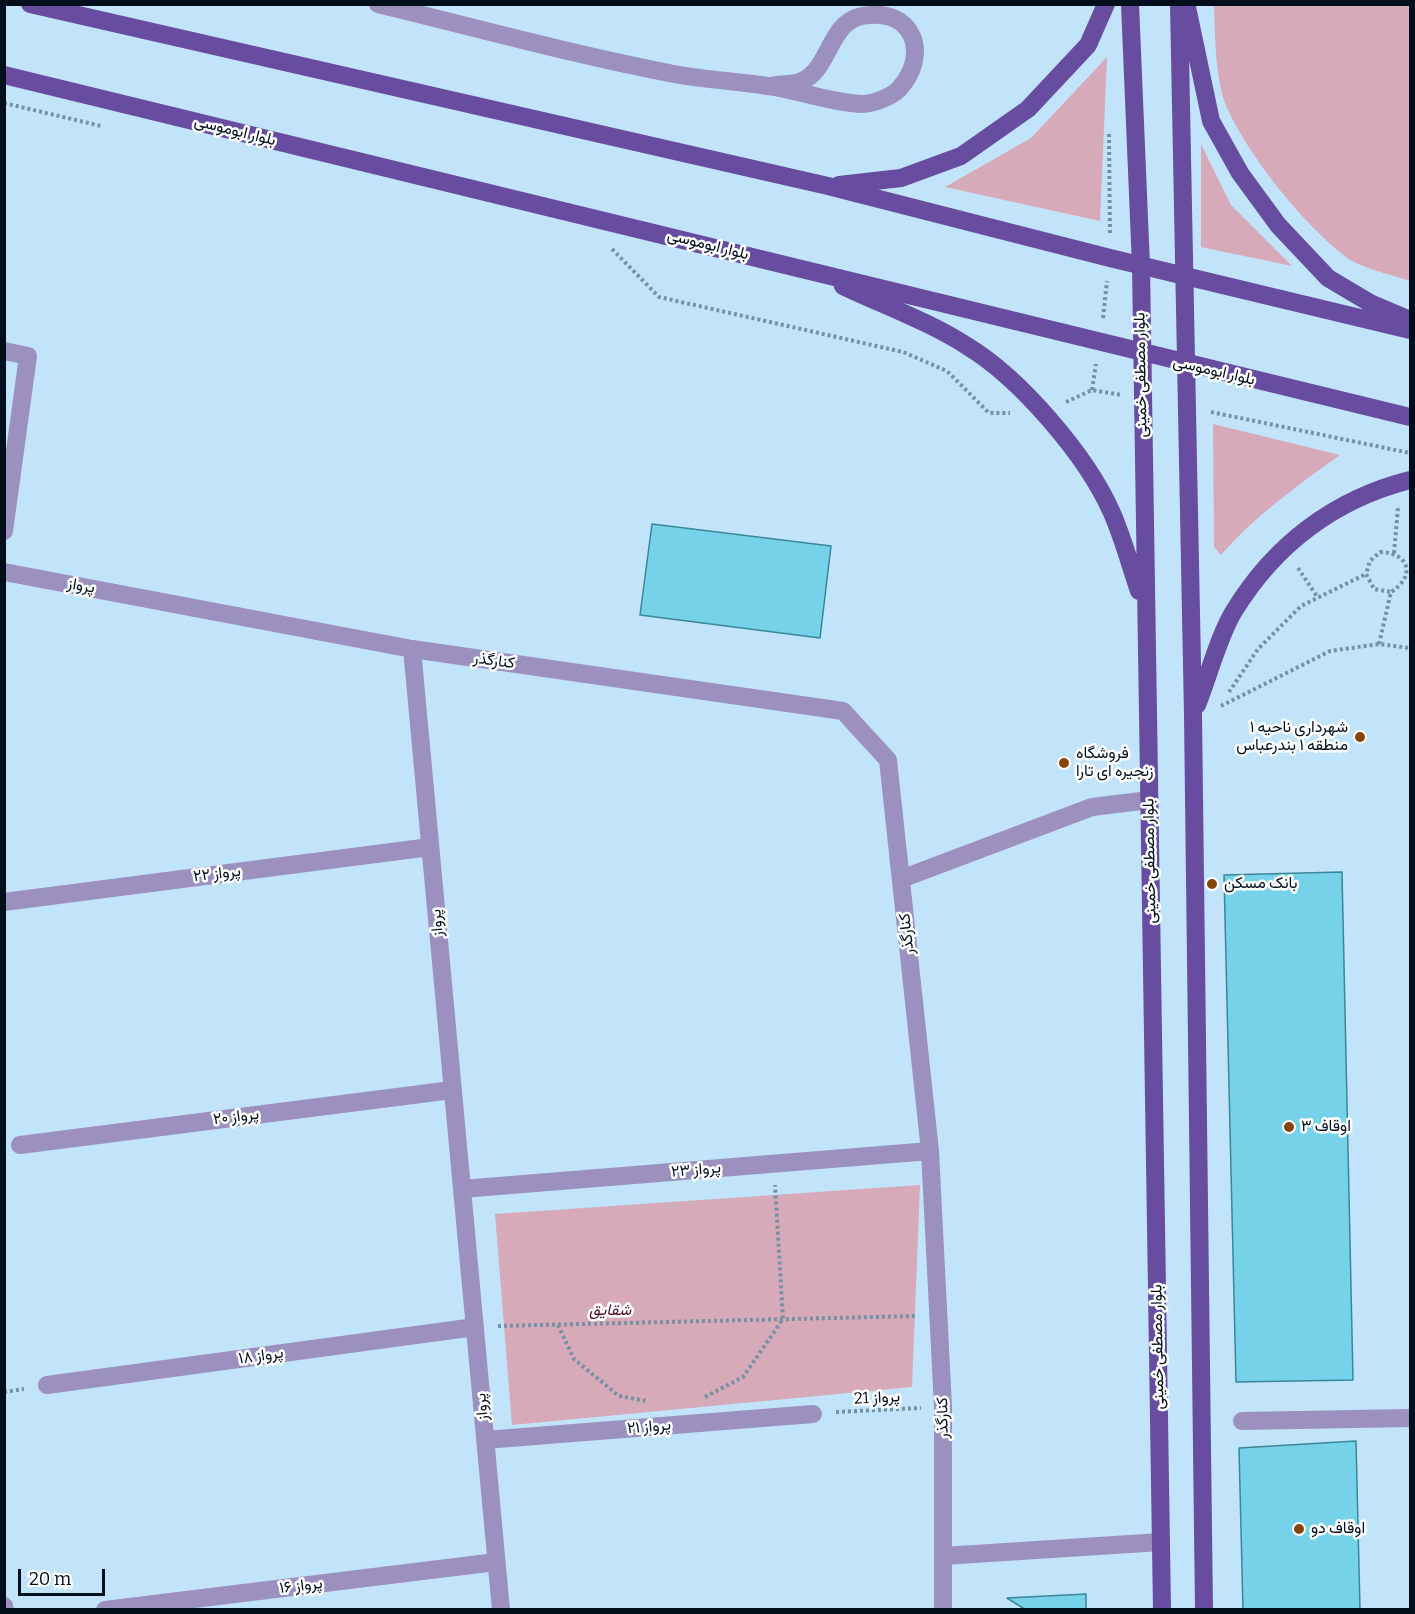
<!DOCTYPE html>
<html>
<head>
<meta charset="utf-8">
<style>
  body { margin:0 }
  #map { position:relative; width:1415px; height:1614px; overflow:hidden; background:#c2e4fa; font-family:Bitter,serif }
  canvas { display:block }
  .frame { position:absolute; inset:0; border:6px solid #000f1b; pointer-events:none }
  .scale { position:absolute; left:18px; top:1569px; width:87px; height:27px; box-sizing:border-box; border:3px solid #000f1b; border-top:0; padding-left:8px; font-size:18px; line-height:21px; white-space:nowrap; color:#000f1b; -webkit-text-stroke:4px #fff; paint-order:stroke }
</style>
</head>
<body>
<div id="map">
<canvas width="1415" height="1614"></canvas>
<div class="frame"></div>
<div class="scale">20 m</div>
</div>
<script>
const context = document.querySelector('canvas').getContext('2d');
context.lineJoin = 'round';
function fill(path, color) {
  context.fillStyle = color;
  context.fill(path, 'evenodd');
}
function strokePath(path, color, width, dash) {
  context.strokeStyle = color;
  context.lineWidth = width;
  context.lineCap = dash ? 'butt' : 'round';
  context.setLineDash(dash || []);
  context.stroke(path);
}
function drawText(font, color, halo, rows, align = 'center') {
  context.font = font + ' Bitter,Vazirmatn,serif';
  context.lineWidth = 5;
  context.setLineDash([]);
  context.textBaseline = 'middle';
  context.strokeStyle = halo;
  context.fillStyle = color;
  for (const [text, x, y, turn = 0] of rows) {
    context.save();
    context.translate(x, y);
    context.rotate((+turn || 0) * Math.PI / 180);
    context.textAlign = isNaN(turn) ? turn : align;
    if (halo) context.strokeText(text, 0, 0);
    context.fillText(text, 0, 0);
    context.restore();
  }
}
const green = new Path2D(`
  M1214,5H1410V281C1393,275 1360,268 1346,257C1303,224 1250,158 1227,108C1215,80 1215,36 1214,5Z
  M1107,57L1100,221L945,187L1031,138Z
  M1201,144L1231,205L1292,266L1201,247Z
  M1213,424L1340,455C1297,486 1256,515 1221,555L1214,547Z
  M920,1185L912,1387L512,1425L495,1214Z`);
const building = new Path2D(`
  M652,524L831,546L820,638L640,615Z
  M1342,872L1353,1380L1236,1382L1224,875Z
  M1356,1441L1360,1610H1243L1239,1448Z
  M1086,1594V1610H1026L1007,1598Z`);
const path = new Path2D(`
  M4,103L101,126
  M1109,134L1110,235
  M612,249L659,297L903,352L947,371L989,413H1010
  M1103,318L1107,281
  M1092,390L1096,364
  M1066,402L1092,390L1121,395
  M1211,412L1410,453
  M1394,553L1398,508
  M1298,568L1318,598
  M1379,644L1391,592C1415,577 1411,553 1380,552L1370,561L1366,574L1374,589L1391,592
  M1229,692L1258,649L1301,606L1366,574
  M1221,706L1330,651L1379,644L1410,648
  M558,1325L574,1359L619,1396L647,1401
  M498,1326L917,1316
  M4,1392L24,1389
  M705,1397L743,1377L783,1319L775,1185
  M836,1412L921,1408`);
const minor = new Path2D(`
  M378,4C476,28 575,55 674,74C705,80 737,81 768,86C799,90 830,103 862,104C873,104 891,97 899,89C931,54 913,6 862,16C829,22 830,69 802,81C794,85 780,84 771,86
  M4,351L28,356L4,531
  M4,572L412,649L501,1610
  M412,649L843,711L888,760L930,1151L943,1407V1610
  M901,879L1092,807L1149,800
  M4,902L430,847
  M20,1145L452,1090
  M462,1189L930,1151
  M47,1385L475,1327
  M1242,1421L1410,1418
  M485,1440L813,1414
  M943,1556L1161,1542
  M4,1606L5,1610
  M105,1610L496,1562`);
const major = new Path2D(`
  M30,4L828,186L1110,258L1410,330
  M1130,4L1141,266L1162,1610
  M1179,4L1193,715L1204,1610
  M1187,7L1211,121L1240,173L1278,225L1328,278L1370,303L1410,320
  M4,75L1410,417
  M839,185L901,178L961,156L1028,109L1088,45L1106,4
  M843,286C883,305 930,322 967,346C1020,378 1087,456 1112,513C1123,538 1130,565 1139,591
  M1197,705C1208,678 1219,635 1234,611C1275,544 1335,499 1410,480`);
const markers = [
  [1360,737,6,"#85460b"],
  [1064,763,6,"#85460b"],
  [1212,884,6,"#85460b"],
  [1289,1127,6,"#85460b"],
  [1299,1529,6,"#85460b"]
];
const streetNames = [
  ["بلوار ابوموسی",235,131,14],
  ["بلوار ابوموسی",708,245,14],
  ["بلوار ابوموسی",1214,371,13],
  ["بلوار مصطفی خمینی",1141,375,-91],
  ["پرواز",81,586,10],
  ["کنارگذر",494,661,8],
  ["بلوار مصطفی خمینی",1150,861,-91],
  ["پرواز ۲۲",217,874,-7],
  ["پرواز",437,923,-95],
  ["کنارگذر",907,934,-96],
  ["پرواز ۲۰",236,1117,-7],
  ["پرواز ۲۳",696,1170,-5],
  ["بلوار مصطفی خمینی",1158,1347,-91],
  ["پرواز ۱۸",261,1356,-8],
  ["پرواز 21",877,1398,-3],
  ["پرواز",482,1407,-95],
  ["کنارگذر",943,1418,-91],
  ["پرواز ۲۱",649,1427,-5],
  ["پرواز ۱۶",301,1586,-7]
];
const poiNames = [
  ["شهرداری ناحیه ۱",1348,728,"right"],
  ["منطقه ۱ بندرعباس",1348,746,"right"],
  ["فروشگاه",1076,754],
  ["زنجیره ای تارا",1076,772],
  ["بانک مسکن",1224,884],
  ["اوقاف ۳",1301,1127],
  ["اوقاف دو",1311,1529]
];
const parkNames = [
  ["شقایق",610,1311]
];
fill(green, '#d7aab9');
fill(building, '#76d2e9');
strokePath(building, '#3b8698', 1.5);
strokePath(path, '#7691a3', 4, [3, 3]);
strokePath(minor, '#9c90bf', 18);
strokePath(major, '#674c9f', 18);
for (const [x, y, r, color] of markers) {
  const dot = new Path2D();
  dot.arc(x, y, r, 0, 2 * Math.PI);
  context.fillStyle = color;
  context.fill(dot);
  strokePath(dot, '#fff', 2);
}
drawText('16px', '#000f1b', '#fff', streetNames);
drawText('16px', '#000f1b', '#fff', poiNames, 'left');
drawText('italic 16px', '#4e0e2d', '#fff', parkNames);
</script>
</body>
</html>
